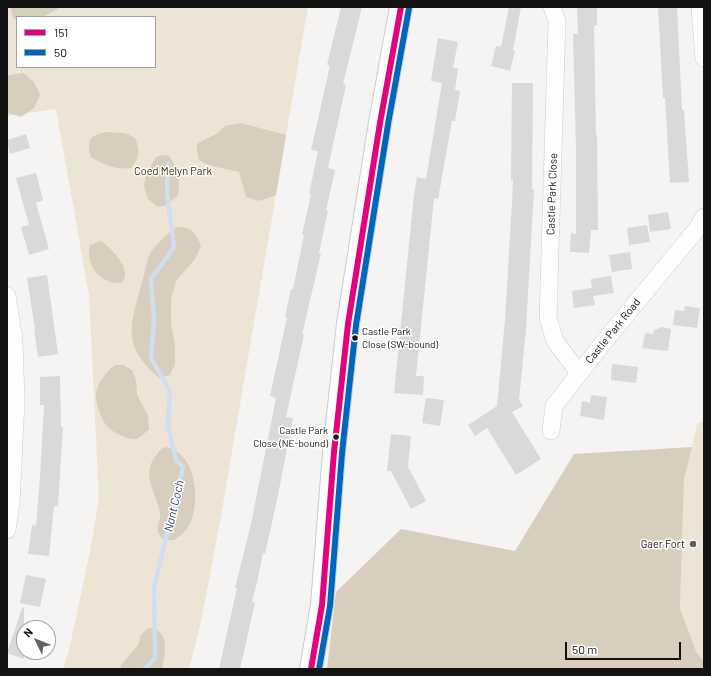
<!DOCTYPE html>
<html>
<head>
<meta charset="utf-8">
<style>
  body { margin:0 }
  #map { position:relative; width:711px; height:676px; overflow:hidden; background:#f5f4f3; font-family:Barlow,sans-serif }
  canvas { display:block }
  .frame { position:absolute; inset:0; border:8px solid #131312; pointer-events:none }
  .legend { position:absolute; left:16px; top:16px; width:140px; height:52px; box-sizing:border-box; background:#fff; border:1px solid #a1a1a0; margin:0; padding:5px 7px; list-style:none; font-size:12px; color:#131312 }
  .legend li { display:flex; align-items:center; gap:8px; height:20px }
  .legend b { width:20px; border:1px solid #a1a1a0 }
  .north { position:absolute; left:16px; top:620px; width:40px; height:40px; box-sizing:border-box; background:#fff; border:1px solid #a1a1a0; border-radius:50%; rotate:313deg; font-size:11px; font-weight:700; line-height:16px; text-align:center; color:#131312 }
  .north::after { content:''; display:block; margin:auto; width:14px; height:18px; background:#626261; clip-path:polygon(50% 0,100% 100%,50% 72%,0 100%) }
  .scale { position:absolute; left:565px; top:642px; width:116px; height:18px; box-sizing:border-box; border:2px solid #131312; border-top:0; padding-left:5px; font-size:12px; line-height:14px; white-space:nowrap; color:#131312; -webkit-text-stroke:3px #fff; paint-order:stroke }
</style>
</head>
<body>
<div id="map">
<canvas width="711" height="676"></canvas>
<div class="frame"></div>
<ul class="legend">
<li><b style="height:5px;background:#e5007d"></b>151</li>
<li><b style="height:5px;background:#0065bd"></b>50</li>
</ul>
<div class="north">N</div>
<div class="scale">50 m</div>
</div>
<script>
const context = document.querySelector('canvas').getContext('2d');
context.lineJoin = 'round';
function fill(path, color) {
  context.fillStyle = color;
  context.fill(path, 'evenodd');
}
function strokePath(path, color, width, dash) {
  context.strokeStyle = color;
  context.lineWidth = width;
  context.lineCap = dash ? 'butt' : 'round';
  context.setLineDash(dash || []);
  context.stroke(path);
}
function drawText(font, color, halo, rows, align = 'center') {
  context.font = font + ' Barlow,sans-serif';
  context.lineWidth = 3;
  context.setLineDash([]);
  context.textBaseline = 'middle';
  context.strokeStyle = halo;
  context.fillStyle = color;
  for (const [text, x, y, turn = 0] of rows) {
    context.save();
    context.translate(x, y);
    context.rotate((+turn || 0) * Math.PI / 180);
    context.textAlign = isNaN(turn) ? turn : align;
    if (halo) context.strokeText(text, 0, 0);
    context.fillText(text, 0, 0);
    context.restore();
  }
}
const green = new Path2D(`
  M7,7H308L221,516L201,622L189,669H63L69,650L90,551L99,498L89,295L56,109L7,116ZM17,17H155V67H17Z
  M704,421V662L696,651L680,608L684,480L697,424Z`);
const forest = new Path2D(`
  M12,7H61L42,17H17V21L13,18L11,10Z
  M23,73L34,82L40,95L34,108L21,117L9,113L7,111V77L9,75Z
  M241,123L286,135L276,195L259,201L246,197L239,172C224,168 212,168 199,160L197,151V144L216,134L225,126Z
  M109,132L125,133L135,138C140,151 140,157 131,168C114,170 105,165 91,157C86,139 91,134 109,132Z
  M162,155L169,156C179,170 180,179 178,195L167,205L158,207L148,199L144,186L146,174L156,157Z
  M176,227C191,227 196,232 201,246L195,259L176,281L171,299V324L175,344V364L170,375L159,378C123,347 129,328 141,286C144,277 145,266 149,256C154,245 167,235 176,227Z
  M101,241C110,247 128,265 125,278C124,280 122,281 121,283C117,283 112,283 109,281C94,276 86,260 90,245Z
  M115,365H123L132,370L136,380L137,394L148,416L149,430C145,432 140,438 136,439C127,440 111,432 106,425C101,418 96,405 96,396C96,384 106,372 115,365Z
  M166,447C171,449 177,451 180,454C198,469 200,512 186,530C183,534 178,537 174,540H164C151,528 162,524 160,512C156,492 141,475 155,457C159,452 160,449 166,447Z
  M692,447L684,480L680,608L696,651L704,662V669H327L336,592L401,529L515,551L574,454Z
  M148,628C171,629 165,653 162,669H120L121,665L138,645L141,635Z`);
const stream = new Path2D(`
  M145,669L155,658L154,588L183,467L176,460L168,426L170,391L151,358L154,319L151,279L174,247L167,193L168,164`);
const building = new Path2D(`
  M341,7H362L343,84L346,85L328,168L335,170L326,211H328L319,253H321L302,335H304L286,417L293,418L277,500L265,554L263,553L258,578L252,602L255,603L240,669H219L237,588H235L251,524L276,398L270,396L287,317H285L291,289H293L304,235H302L311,194H309L318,151L311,150L330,66L327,65Z
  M509,7H521L513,50L515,51L510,71L491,66L496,46L501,47Z
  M577,7H597V25L594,26L596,135H597L598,230H591L589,253L570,252L571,233L576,234V149L573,34H578Z
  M658,7H677L682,110H684L689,182L670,183L665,98H663Z
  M438,38L458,42L453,68H458L455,90L460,91L455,121H452L438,199L434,198L416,376H424L423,395L394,393L414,195L417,177L426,179L442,83L431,81Z
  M512,83H533L532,189H534L526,329L519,400L523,406L512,412L541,459L516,475L487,428L475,436L468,425L497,406L505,320L512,202L513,180H511Z
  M26,134L30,148L10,154L7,140Z
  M36,173L43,200L36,203L49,249L29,255L21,227L29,225L16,178Z
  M668,212L671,229L650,232L648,215Z
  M647,225L650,242L629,245L627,228Z
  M630,252L632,269L612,272L609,255Z
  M47,275L58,354L38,357L34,329H35L27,278Z
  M611,276L614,293L593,296L595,305L574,308L572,291L592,288L591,279Z
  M685,306L700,308L697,328L673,325L675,310L684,311Z
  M662,327L671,329L668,351L642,348L645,333L653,334L654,330Z
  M612,364L638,367L636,383L611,380Z
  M60,376L61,427H63L58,506H54L49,556L28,554L32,525L36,526L40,477L44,405H40V377Z
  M591,395L607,397L604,420L580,416L582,401L590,403Z
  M426,398L444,400L440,426L422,423Z
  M391,434L411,436L408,467L426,501L411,509L391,471H387Z
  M26,575L46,579L40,607L20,603Z
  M22,608H24V659L7,653Z`);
const street = new Path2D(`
  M552,7L557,21L548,318L555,341L579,373
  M700,7L704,58
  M7,296L14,339L16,401L11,503L7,530
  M551,431L554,406L603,343L696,230L704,217`);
const secondary = new Path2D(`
  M311,669L322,605L334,452L348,324L380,123L401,7`);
const bus1 = new Path2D(`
  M311,669L322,605L334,452L348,324L380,123L401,7`);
const bus2 = new Path2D(`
  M319,669L330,606L342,453L356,325L388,124L409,8`);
const markers = [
  [355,338,3.5,"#131312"],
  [336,437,3.5,"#131312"],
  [693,544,4,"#626261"]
];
const busNames = [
  ["Castle Park",362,332],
  ["Close (SW-bound)",362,345],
  ["Castle Park",328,431,"right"],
  ["Close (NE-bound)",328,444,"right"]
];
const parkNames = [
  ["Coed Melyn Park",173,171]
];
const streetNames = [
  ["Castle Park Close",552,194,-88],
  ["Castle Park Road",613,331,-51]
];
const poiNames = [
  ["Gaer Fort",685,544]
];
const waterNames = [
  ["Nant Coch",174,506,-77]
];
fill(green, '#ede4d5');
fill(forest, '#d7cebd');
strokePath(stream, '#cfdef1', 4.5);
fill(building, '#dad8d8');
strokePath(street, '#cdcccb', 18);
strokePath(secondary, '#cdcccb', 24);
strokePath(street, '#fefdfd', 17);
strokePath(secondary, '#fefdfd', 22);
strokePath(bus1, '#e5007d', 6);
strokePath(bus2, '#0065bd', 6);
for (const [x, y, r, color] of markers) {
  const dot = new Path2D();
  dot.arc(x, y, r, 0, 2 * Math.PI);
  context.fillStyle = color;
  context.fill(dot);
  strokePath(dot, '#fff', 1.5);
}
drawText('10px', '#131312', '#fff', busNames, 'left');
drawText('11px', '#3b2901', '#fff', parkNames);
drawText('11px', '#131312', '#fff', streetNames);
drawText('11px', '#131312', '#fff', poiNames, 'right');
drawText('italic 12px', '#27496e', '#fff', waterNames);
</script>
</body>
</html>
